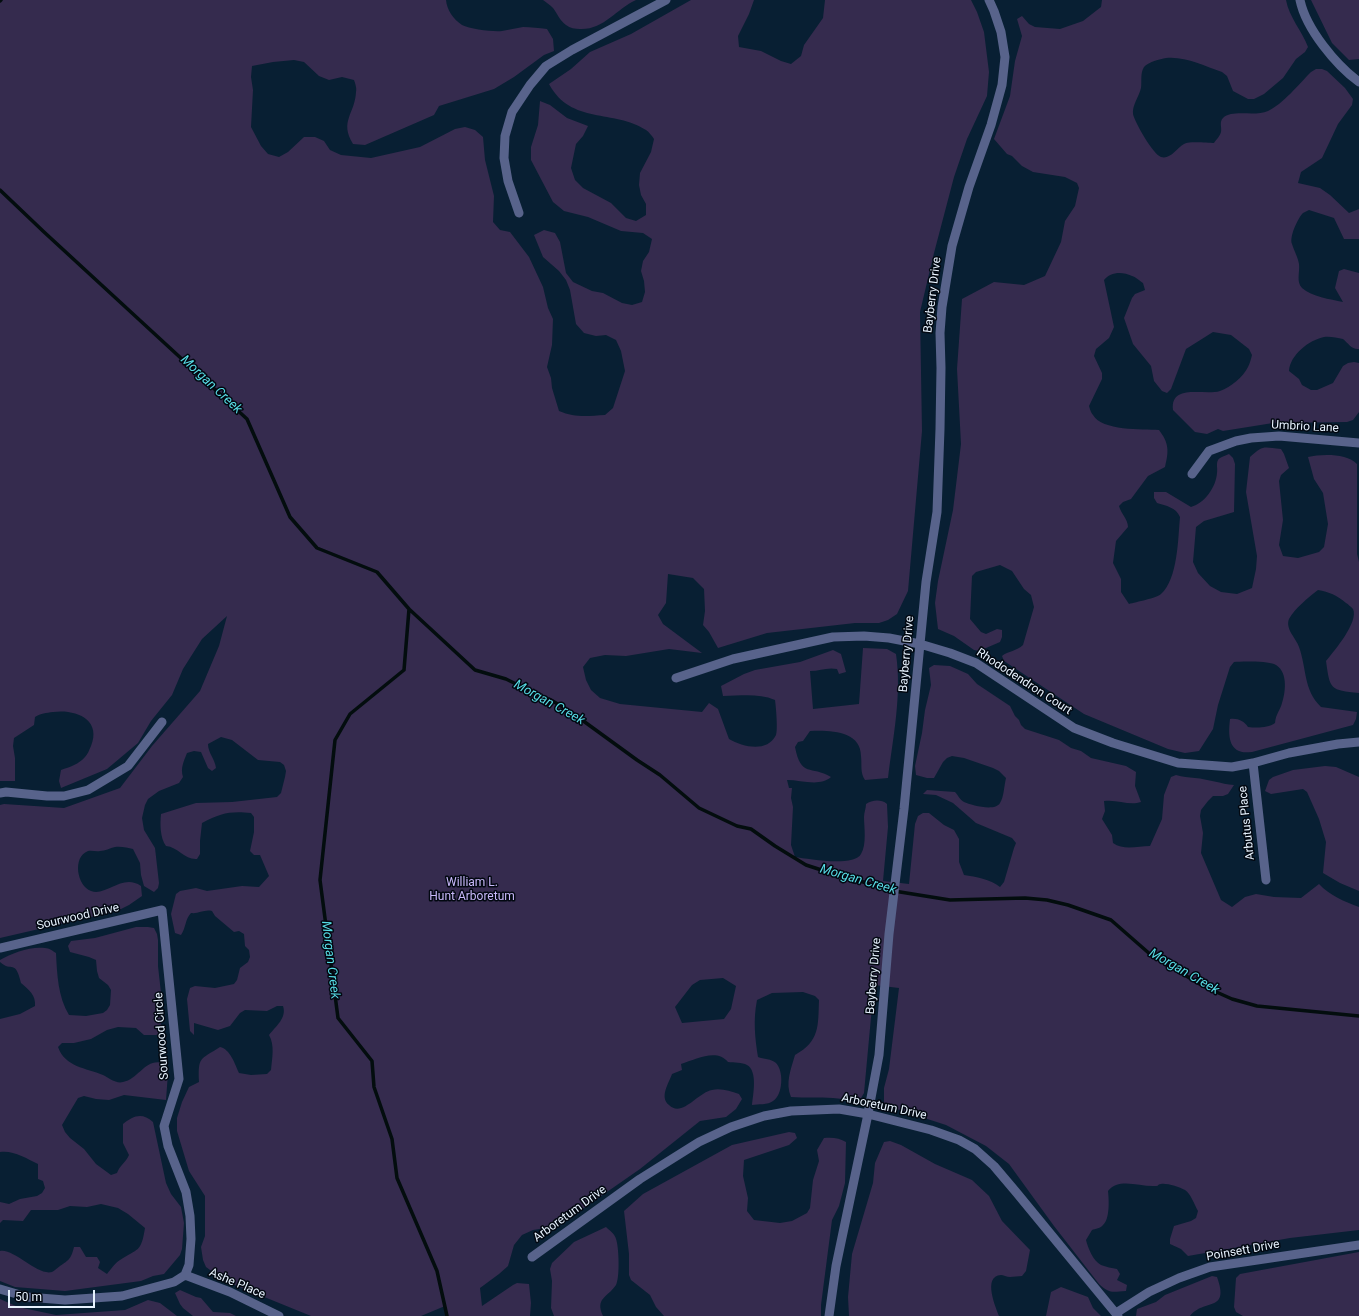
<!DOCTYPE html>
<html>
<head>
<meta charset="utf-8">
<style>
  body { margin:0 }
  #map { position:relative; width:1359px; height:1316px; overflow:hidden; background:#081f33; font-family:Roboto,sans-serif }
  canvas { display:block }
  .scale { position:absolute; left:8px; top:1290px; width:87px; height:18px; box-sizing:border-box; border:2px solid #e7f2fe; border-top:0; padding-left:5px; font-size:12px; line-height:14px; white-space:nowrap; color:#e7f2fe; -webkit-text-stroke:3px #020811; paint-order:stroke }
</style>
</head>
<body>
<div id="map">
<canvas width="1359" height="1316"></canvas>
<div class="scale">50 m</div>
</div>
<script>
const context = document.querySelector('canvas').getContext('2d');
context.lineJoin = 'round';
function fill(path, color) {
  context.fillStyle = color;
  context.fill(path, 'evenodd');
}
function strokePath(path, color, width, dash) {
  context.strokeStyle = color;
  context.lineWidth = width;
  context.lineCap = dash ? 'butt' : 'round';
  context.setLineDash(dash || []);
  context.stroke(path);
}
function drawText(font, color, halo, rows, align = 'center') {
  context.font = font + ' Roboto,sans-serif';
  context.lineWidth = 3;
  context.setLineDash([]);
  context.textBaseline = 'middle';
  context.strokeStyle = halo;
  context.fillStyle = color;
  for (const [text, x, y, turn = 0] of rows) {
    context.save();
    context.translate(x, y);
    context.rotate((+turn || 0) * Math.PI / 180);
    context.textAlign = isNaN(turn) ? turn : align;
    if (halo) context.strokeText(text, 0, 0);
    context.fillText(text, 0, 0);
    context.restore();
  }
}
const green = new Path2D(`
  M0,0H446C447,10 453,19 462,25C470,29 493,32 502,31C509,30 516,28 523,27C531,27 539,28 547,29L553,39L554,51L544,55L514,77L494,89L439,106L434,115L365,145L353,144C339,121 355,114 356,92C357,88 355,83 354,80L342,77L329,80L319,76L304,62L294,60L273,62L252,66L251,77L253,90L251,127L261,146L268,154L279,157L288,152L304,137H315L324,141L330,150L341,155L371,158L420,147L455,129L465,127L475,130L483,137L485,160L494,196L493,222L500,230L510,232L529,257L543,287L548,308L553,319L552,345L547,367L551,378L552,388L559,411C575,418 588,416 605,415L613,408L625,371L621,351L616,340L606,335L596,336L584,333L576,324L570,290L566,280L559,271L543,257L534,235L544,230L555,233L560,242L566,273L573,282L592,291L603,293L622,303L632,305L642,302L645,292L644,281L641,271L643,261L649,252L652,239L643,233L621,231L588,217L564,211L553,202L531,160V147L538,125L540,101L550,105L567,118L588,126L583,136L576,144L571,168L575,180L583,188L611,203L626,218L636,221L646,215V204L641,195L639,185L640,173L651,152L654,139C652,136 649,132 646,130C614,109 571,125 549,84L571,69L590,52L631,34L691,0H754L749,14L738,36L739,47L761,51L781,61L791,64L801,56L804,45L823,18L825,0H971L977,12L984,32L989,72L987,96L967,139L954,177L934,253L920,312L922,431L908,591L897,614L888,620L879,623H855L767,633L718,648L709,632L703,625L705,611L704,589L693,578L668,574L666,603L658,615L663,624L702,653L669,649L626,656L605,655L590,658L583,667L586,680L591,690L600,698L620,704L702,712L709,703L718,709L729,739C743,747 767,753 776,735C778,730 776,707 775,700C758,693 741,696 723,696L721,686L744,674L755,670L800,662L833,650L841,654L846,672L839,674L837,669C827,667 820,671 810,671L813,709L859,704L863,648L887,649L896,654C902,695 893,737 888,778L865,780C860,773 862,765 861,756C861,731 830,730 810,731L803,741L798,742L795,747C801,778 811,765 831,777C820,787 801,780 787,780L789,788H792L791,798L793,807L791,845L795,857C808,859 854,867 861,854C867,844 864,827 864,817C864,813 866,808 866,804C872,800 881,799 887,804L888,827L883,881L909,884L915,824L918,816L923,813H929L944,825L954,830L959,839V862L964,875C976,877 990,879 1000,887L1004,882L1014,848L1016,843L1012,838L976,823L953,803L936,795L923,794L927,790L955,792C958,795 960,800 964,802C971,805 995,812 1000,803C1004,797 1004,786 1006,778L999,771L993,768L964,758L952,756L947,758L943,762L934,778H927L916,775L915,766L922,733L925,710L931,685L929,668L934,665L950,666L968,674L977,684L1010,706L1015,716L1019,720L1021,725L1025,729L1059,740L1071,748L1081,751L1091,758L1126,766L1136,772L1135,786L1141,802C1129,806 1117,799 1104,801L1105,811L1102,819L1112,835L1113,843C1124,851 1138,846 1150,846L1162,819L1164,795L1171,777L1176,775C1183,777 1188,777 1195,778C1208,779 1221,784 1234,785L1228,794L1223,796H1213L1208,801L1201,810L1200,816L1203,833L1201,853L1221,900L1232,907L1245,897L1256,894L1274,897L1301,898L1319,884C1329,895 1345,902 1359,907V1230L1290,1238L1188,1256L1181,1249L1170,1244V1239L1174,1226L1191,1221L1196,1218L1198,1211C1194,1204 1191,1194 1185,1190C1179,1187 1167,1183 1161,1184C1156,1185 1160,1186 1155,1186C1140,1187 1119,1177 1108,1191C1109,1200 1110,1219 1103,1225C1101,1228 1095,1229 1092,1230L1086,1240C1088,1248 1093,1261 1101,1265C1106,1267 1112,1268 1117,1269L1120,1274L1117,1280L1127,1285L1126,1291C1112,1292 1110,1294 1099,1284L1054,1226L1009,1164L986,1146L946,1125L884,1105V1088L889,1069L899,988L874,985L864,1093L861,1098C850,1101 844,1099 833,1098C819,1097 805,1098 791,1097C785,1083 791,1069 795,1055C820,1041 818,1026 819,1000L815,996L803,992L772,993L757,1000C753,1020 755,1038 758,1057C763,1059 772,1059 776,1063C784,1071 783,1095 773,1101C768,1105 758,1104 752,1105C753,1095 758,1071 747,1065C742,1062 734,1063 728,1062C717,1048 696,1059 681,1064L682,1070L672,1074C669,1083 659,1097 669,1105C682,1118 697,1093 712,1090C721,1088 730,1091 739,1094L742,1099L736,1109L726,1117L700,1121L640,1169L558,1226L533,1230L522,1235L514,1245L508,1266L499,1274L480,1288L482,1306L513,1285L517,1283L529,1284L531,1303L530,1316H448L445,1306L421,1316H311L225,1281L206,1267L203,1260L201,1247L205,1236V1196L189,1171L177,1131V1118L182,1102L189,1087L199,1082C198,1056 200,1060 220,1047C230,1049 235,1064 239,1073L251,1075L267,1074L271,1070C272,1059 275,1045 269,1035C276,1026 287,1018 283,1006H277L267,1011L245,1010L240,1013L230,1026L218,1030L194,1023V1035L190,1031L187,999L190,988L195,986L215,988L234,984L237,980L240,968L248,962L250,957L249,950L245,946L244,934L239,931L234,932L215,916L212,911C204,909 199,914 191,913C185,919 186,928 181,935L175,933L171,914L176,894L180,891L196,888L207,891L242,886L259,887L269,876L260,855H254L250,851L254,832V817L251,813C230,811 221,813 202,823L200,841V854L197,859C185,860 178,847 166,846C160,838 160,824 161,814L196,803L232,802L277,797L281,793L285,777L286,771L284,765L280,762L258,760L232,740L221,737L208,744C208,753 215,759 216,768L212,771L208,768L201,752L194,751L187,753C184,761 180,768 183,777L179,783L159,791L148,799L145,805L142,818L144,830L155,848L159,883L158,888L154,892L144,886L141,875L140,863L133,849C128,848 121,846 115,847C110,848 105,851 100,851C96,852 92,850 88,851C72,857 77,886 91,891C106,897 122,873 141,886L142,896L129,905L117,911L0,938V805L4,804L64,808L120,788L152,746L200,691L219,646L227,616L202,639L183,669L172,695L151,721L138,743L107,769L61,788L59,781L61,770C70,767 79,764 85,757C88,754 89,750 91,746C102,719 75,709 53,712C46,713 41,713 35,717L34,725L14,738L13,746L15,758V781H0ZM723,978L736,986L731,1009L724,1019L682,1023L675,1007L692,985L700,980Z
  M543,0H636C616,9 604,30 580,29C575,29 570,28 566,25C560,21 557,13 553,8C550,5 546,2 543,0Z
  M1102,0H1286C1289,17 1302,31 1308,47L1305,52L1296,59L1283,78L1264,94L1254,99H1248L1233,91L1227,76L1222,72C1204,66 1185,56 1166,58C1160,59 1148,62 1144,67C1140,73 1142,82 1141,88C1139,97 1132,105 1133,114C1135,123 1153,154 1161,157C1170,160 1177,148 1184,144C1190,141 1207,143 1214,143C1216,140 1220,136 1221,132C1222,127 1219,122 1223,118C1232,109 1255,117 1268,111C1283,104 1299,84 1311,72L1316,69H1322L1327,71L1345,88L1353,99L1352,105L1338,124L1322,158L1301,172L1298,183L1320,188L1330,195L1349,213L1359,209V239H1344L1334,218L1309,210C1307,211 1305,212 1303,213C1298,218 1289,237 1292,244C1294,251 1298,257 1299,264C1300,272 1296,282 1302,288C1312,297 1330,299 1343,302L1335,288L1339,271L1344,269L1359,273V349C1352,350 1348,343 1343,339C1337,338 1330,336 1324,337C1309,340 1290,355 1289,371L1299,379L1302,385L1311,390H1317L1333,383L1343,366L1348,363L1354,362L1359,363V412L1353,420L1347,422L1273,423L1223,431L1218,429L1207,434L1195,432L1173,410C1170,383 1205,396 1220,391C1231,387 1243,377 1248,367C1250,363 1251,359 1252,355L1249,349L1231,335L1213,332L1186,349L1171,389L1167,393L1162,391L1154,381L1151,366L1133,344L1124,318L1132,298L1135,294L1145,290L1143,283C1140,281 1136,277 1132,276C1122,271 1110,272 1104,280L1114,327L1109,338L1096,349L1094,356L1102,373V379L1089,406C1090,409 1091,413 1093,415C1102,431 1142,429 1159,430C1169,443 1169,451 1165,467L1148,476L1131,499L1123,502L1119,506C1121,514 1128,519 1128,527L1116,541L1113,563L1121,579V592L1129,604C1136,602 1157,598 1161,594C1178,579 1178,538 1180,517C1176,507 1166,506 1157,503L1154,498V492H1166L1191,507C1205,503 1216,487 1217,473C1218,468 1215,461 1220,458C1223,456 1227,455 1229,454L1233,458L1235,464L1234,512L1204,521L1196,527L1193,562L1198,573L1210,586L1221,592L1237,594L1252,588L1256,569L1257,556L1246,492L1250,457C1263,445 1263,447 1281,449L1284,454L1289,468L1281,475L1279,481L1283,520L1279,545L1283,556L1298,558L1319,552L1324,547L1328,524L1323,493L1314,479L1308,457C1321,454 1347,453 1357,464V554L1359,562V693C1330,690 1330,690 1326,661C1334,651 1359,622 1353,609C1351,607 1348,604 1346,603C1337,595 1329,592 1318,590C1309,597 1294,609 1289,619C1285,629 1296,638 1299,647C1307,669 1303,689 1321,707L1357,712L1356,719L1353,725L1252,752C1248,752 1243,753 1239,751C1227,746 1229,729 1230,719C1238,718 1244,721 1248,727C1257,728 1268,728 1275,723C1276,713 1280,711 1282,703C1286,691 1288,670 1274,664C1268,661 1241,661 1234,662L1230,667L1218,705L1213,729L1199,751L1185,753L1168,749L1084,714L1004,661L1002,656C1008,651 1017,651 1023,645L1034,607L1031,595L1024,589L1012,571L1000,565L976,572L972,576L970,619L981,632L986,634L997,629L1002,630V637L1000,642L979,651L974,650L954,636L938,629L935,603L938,581L953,510L961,444L957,369L962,299L994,282L1024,285L1045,276L1061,242L1065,221L1075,206L1079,188L1077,183L1065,177L1033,172L1022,166L1012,156L1007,154L994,139L1010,96L1015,61L1022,36L1017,19L1022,16L1029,24L1035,27L1060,29L1083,21L1101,7Z
  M1311,0H1359V59L1349,60L1332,43Z
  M1325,766L1336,767L1359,777V891L1340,883L1323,873L1326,842L1319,819L1307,792L1303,789L1271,794L1265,791L1269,780L1273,777L1293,770Z
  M136,927H148L154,928L157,934L158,940V966L161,993L160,1013L162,1033L156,1035H144L136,1028L118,1027L107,1030L91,1039L74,1043H62L58,1047C65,1067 86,1068 103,1075C109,1078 116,1084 123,1082C139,1079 145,1058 163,1063L168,1073L166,1100L124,1095L109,1100L96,1099L84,1096L78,1098L62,1125L65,1132L70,1138L84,1149L96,1164L111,1175L117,1173C120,1165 126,1162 129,1155L123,1143V1124C133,1116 142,1112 153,1122L166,1183L171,1194L181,1207L184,1223L182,1249L180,1255L164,1274L153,1276L141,1281L65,1291L15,1287L0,1281V1251C14,1248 37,1276 52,1272C54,1271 57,1268 60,1266C69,1260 71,1259 74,1247H80L86,1257H97L100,1262L98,1268L107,1274C111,1269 115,1263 120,1260C138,1248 141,1253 145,1228L128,1214L118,1208L101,1204L87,1207L70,1206L58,1210H31L23,1221L3,1220L0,1223V1202L9,1204L20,1199L37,1196L42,1193L45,1188L43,1181L38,1179V1164C26,1158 13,1150 0,1152V1019L20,1014L35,1006C36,995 29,990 21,983C15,958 12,973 0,962V960C12,953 31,946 45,948C49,948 53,951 56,953C57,974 58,997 69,1015L86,1016L103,1013L107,1010L110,1005L111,990L108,985L99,978L97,971L96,960L89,957L70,952L68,946L71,941L95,938Z
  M789,1132L795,1133L797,1138L789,1145L744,1160L743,1176L748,1198L747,1211L754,1220L780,1223L792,1221L807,1213L810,1208L813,1180L819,1161L817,1150L824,1138C832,1137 840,1138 846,1142L845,1183L839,1206L832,1220L821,1305V1316H664L656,1307L650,1295L631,1280L629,1275V1254L624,1211L643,1194L732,1145Z
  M890,1141L901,1145L935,1164L972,1180L989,1196L1002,1221L1030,1250L1026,1271L1022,1276C1018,1276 1014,1277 1010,1277C1007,1277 1003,1275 1001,1275C982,1276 996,1308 999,1316H849L848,1297L852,1254L873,1183L875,1163L884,1142Z
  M606,1227C609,1230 615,1234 616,1239C619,1247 620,1278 616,1285C607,1298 595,1298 603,1316H554L551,1308L552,1281L550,1269L552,1263L574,1242Z
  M1359,1252V1316H1243L1236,1312L1234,1307L1236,1278L1240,1274Z
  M1212,1276L1217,1277C1230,1313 1204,1298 1190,1316H1136L1137,1309L1156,1302L1165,1295Z
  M1061,1287L1088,1297L1093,1308L1101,1316H1046L1051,1292Z
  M180,1290L196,1297L201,1298L213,1312L230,1313L236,1316H193L183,1308L180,1304L175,1293Z
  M0,1299L18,1307L56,1315L125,1310L148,1300L160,1303L177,1316H0Z`);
const stream = new Path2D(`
  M0,1L1,0
  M0,190L44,232L247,419L290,517L317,548L377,572L409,609L404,670L350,714L335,740L320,880L338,1018L372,1061L374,1087L392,1139L397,1178L437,1271L447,1316
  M409,609L475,670L506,679L542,697L551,700L571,712L637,760L660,775L699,808L737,826L751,829L775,846L806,865L846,878L853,879L894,891L950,900L1025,898L1047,900L1068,905L1111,920L1151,955L1203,986L1232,999L1257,1006L1359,1016`);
const street = new Path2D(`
  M1300,0C1306,29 1336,65 1359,82
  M519,213L508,181L504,158L505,136L512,112L530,85L546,66L572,50L666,0
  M1192,474L1209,451L1236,441L1251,438L1279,436L1359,443
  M676,678L733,659L833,637L864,636L889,638L920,644L950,653L976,663L1074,728L1113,743L1178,763L1232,767L1253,763L1289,753L1338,744L1359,742
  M1253,763L1266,880
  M0,793L6,792L47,796H64L88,790L128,766L162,722
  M0,948L162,910L179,1079L164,1126L168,1146L186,1192L190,1216L191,1239L189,1265L185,1275L174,1282L122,1296L65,1300L27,1297L0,1289
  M532,1257L640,1179L699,1142L731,1127L764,1116L791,1111L839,1109L868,1114L931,1130L959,1140L975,1149L994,1166L1016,1192L1118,1316
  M185,1275L230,1292L279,1316
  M1116,1313L1149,1292L1179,1278L1210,1267L1359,1245
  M829,1316L836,1266L868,1114L879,1055L889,934L904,809L926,582L937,512L940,429L941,368L940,333L942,307L952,246L969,187L991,125L1002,85L1005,57L1001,32L994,11L989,0`);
const streetNames = [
  ["Bayberry Drive",933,295,-83],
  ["Umbrio Lane",1305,427,3],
  ["Bayberry Drive",907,654,-85],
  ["Rhododendron Court",1024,682,33],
  ["Arbutus Place",1247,823,-96],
  ["Sourwood Drive",78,917,-13],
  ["Bayberry Drive",874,976,-85],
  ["Sourwood Circle",162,1036,-94],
  ["Arboretum Drive",884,1107,12],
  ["Arboretum Drive",570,1214,-36],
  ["Poinsett Drive",1243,1251,-10],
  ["Ashe Place",237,1284,23]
];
const parkNames = [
  ["William L.",472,883],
  ["Hunt Arboretum",472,897]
];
const waterNames = [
  ["Morgan Creek",211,385,43],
  ["Morgan Creek",549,703,29],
  ["Morgan Creek",858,880,16],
  ["Morgan Creek",330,960,83],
  ["Morgan Creek",1184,972,30]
];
fill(green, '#352b4e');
strokePath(stream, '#030d0e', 3.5);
strokePath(street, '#58638b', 9);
drawText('12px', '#e7f2fe', '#020811', streetNames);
drawText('12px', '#c8b8f9', '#020811', parkNames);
drawText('italic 13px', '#57dce5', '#020811', waterNames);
</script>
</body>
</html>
